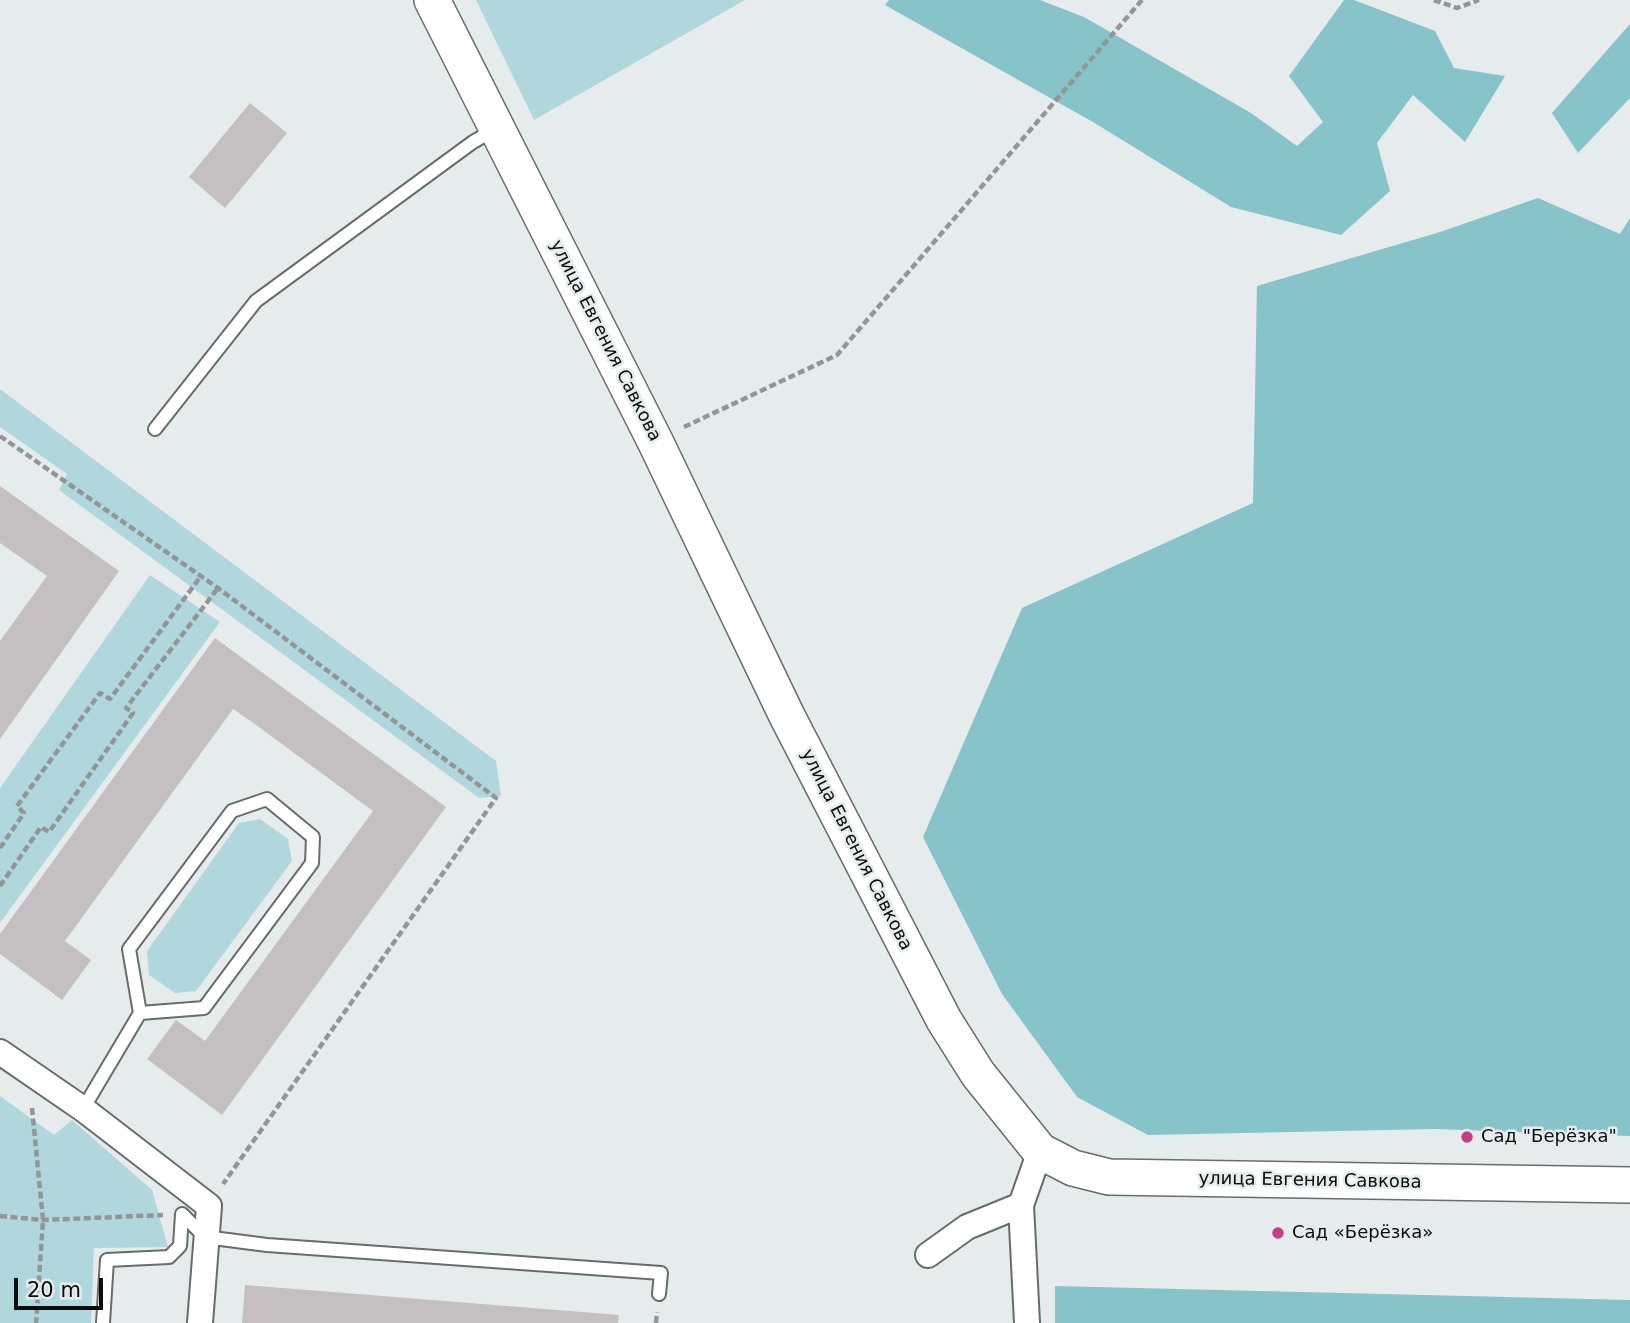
<!DOCTYPE html>
<html>
<head>
<meta charset="utf-8">
<style>
  body { margin:0 }
  #map { position:relative; width:1630px; height:1323px; overflow:hidden; background:#e6ebec; font-family:"DejaVu Sans",sans-serif }
  canvas { display:block }
  .scale { position:absolute; left:14px; top:1278px; width:89px; height:32px; box-sizing:border-box; border:4px solid #0b0d0d; border-top:0; padding-left:9px; font-size:21px; line-height:24px; white-space:nowrap; color:#0b0d0d; -webkit-text-stroke:5px #e6ebec; paint-order:stroke }
</style>
</head>
<body>
<div id="map">
<canvas width="1630" height="1323"></canvas>
<div class="scale">20 m</div>
</div>
<script>
const context = document.querySelector('canvas').getContext('2d');
context.lineJoin = 'round';
function fill(path, color) {
  context.fillStyle = color;
  context.fill(path, 'evenodd');
}
function strokePath(path, color, width, dash) {
  context.strokeStyle = color;
  context.lineWidth = width;
  context.lineCap = dash ? 'butt' : 'round';
  context.setLineDash(dash || []);
  context.stroke(path);
}
function drawText(font, color, halo, rows, align = 'center') {
  context.font = font + ' "DejaVu Sans",sans-serif';
  context.lineWidth = 5;
  context.setLineDash([]);
  context.textBaseline = 'middle';
  context.strokeStyle = halo;
  context.fillStyle = color;
  for (const [text, x, y, turn = 0] of rows) {
    context.save();
    context.translate(x, y);
    context.rotate((+turn || 0) * Math.PI / 180);
    context.textAlign = isNaN(turn) ? turn : align;
    if (halo) context.strokeText(text, 0, 0);
    context.fillText(text, 0, 0);
    context.restore();
  }
}
const green = new Path2D(`
  M476,0H745L534,120Z
  M0,389L496,761L501,796L479,798L59,490L67,474L0,427Z
  M150,575L220,622L0,923V788Z
  M260,819L288,839L292,861L196,991L175,993L149,975L147,951L239,823Z
  M0,1096L54,1135L72,1120L152,1190L168,1247L94,1248L91,1323H0Z`);
const forest = new Path2D(`
  M889,0H1040L1084,17L1251,113L1297,146L1323,122L1289,76L1344,0H1354L1435,31L1454,68L1505,76L1465,142L1413,95L1377,143L1390,191L1341,235L1231,207L1093,122L885,5Z
  M1630,24V98L1578,153L1552,113Z
  M1538,198L1620,234L1630,218V1136L1434,1129L1148,1135L1077,1097L1002,994L923,837L1022,608L1253,503L1257,286L1440,232Z
  M1055,1286L1630,1300V1323H1055Z`);
const building = new Path2D(`
  M250,103L287,133L225,208L189,177Z
  M0,486L119,571L0,739V641L47,576L0,543Z
  M215,638L446,807L222,1115L147,1059L176,1020L205,1041L373,811L252,722L233,709L65,941L91,960L62,1000L0,954V934Z
  M245,1285L619,1315L618,1323H242Z`);
const path = new Path2D(`
  M1434,0L1457,8L1479,0
  M684,427L837,355L1142,0
  M0,436L218,588L496,798L223,1184
  M0,848L24,813L17,806L100,693L110,699L201,576
  M0,886L41,827L49,832L133,713L126,708L218,588
  M32,1108L43,1220L36,1323
  M0,1216L43,1220L163,1215
  M656,1323L657,1312`);
const lane = new Path2D(`
  M155,429L256,301L473,142L494,130
  M267,799L313,837L312,863L204,1008L140,1013L129,949L232,811Z
  M83,1109L140,1013
  M103,1323L107,1260L169,1257L180,1246L182,1214L205,1237L267,1245L661,1273L659,1294`);
const street = new Path2D(`
  M0,1052L83,1109L209,1206L200,1323
  M928,1255L967,1227L1021,1205
  M1027,1323L1021,1205L1040,1151`);
const secondary = new Path2D(`
  M432,0L655,441L787,716L944,1020L978,1074L1040,1151L1073,1168L1109,1177L1630,1185`);
const markers = [
  [1467,1137,7,"#c43f83"],
  [1278,1233,7,"#c43f83"]
];
const streetNames = [
  ["улица Евгения Савкова",605,341,63],
  ["улица Евгения Савкова",856,850,63],
  ["улица Евгения Савкова",1310,1181,1]
];
const poiNames = [
  ["Сад \"Берёзка\"",1481,1137],
  ["Сад «Берёзка»",1292,1233]
];
fill(green, '#b0d8dc');
fill(forest, '#87c4c9');
fill(building, '#c4bfc1');
strokePath(lane, '#676c6c', 16);
strokePath(street, '#676c6c', 28);
strokePath(secondary, '#676c6c', 38);
strokePath(path, '#929696', 4.5, [7, 3.5]);
strokePath(lane, '#fff', 12);
strokePath(street, '#fff', 24);
strokePath(secondary, '#fff', 35);
for (const [x, y, r, color] of markers) {
  const dot = new Path2D();
  dot.arc(x, y, r, 0, 2 * Math.PI);
  context.fillStyle = color;
  context.fill(dot);
  strokePath(dot, '#e6ebec', 2.5);
}
drawText('18px', '#0b0d0d', '#e6ebec', streetNames);
drawText('18px', '#0b0d0d', '#e6ebec', poiNames, 'left');
</script>
</body>
</html>
